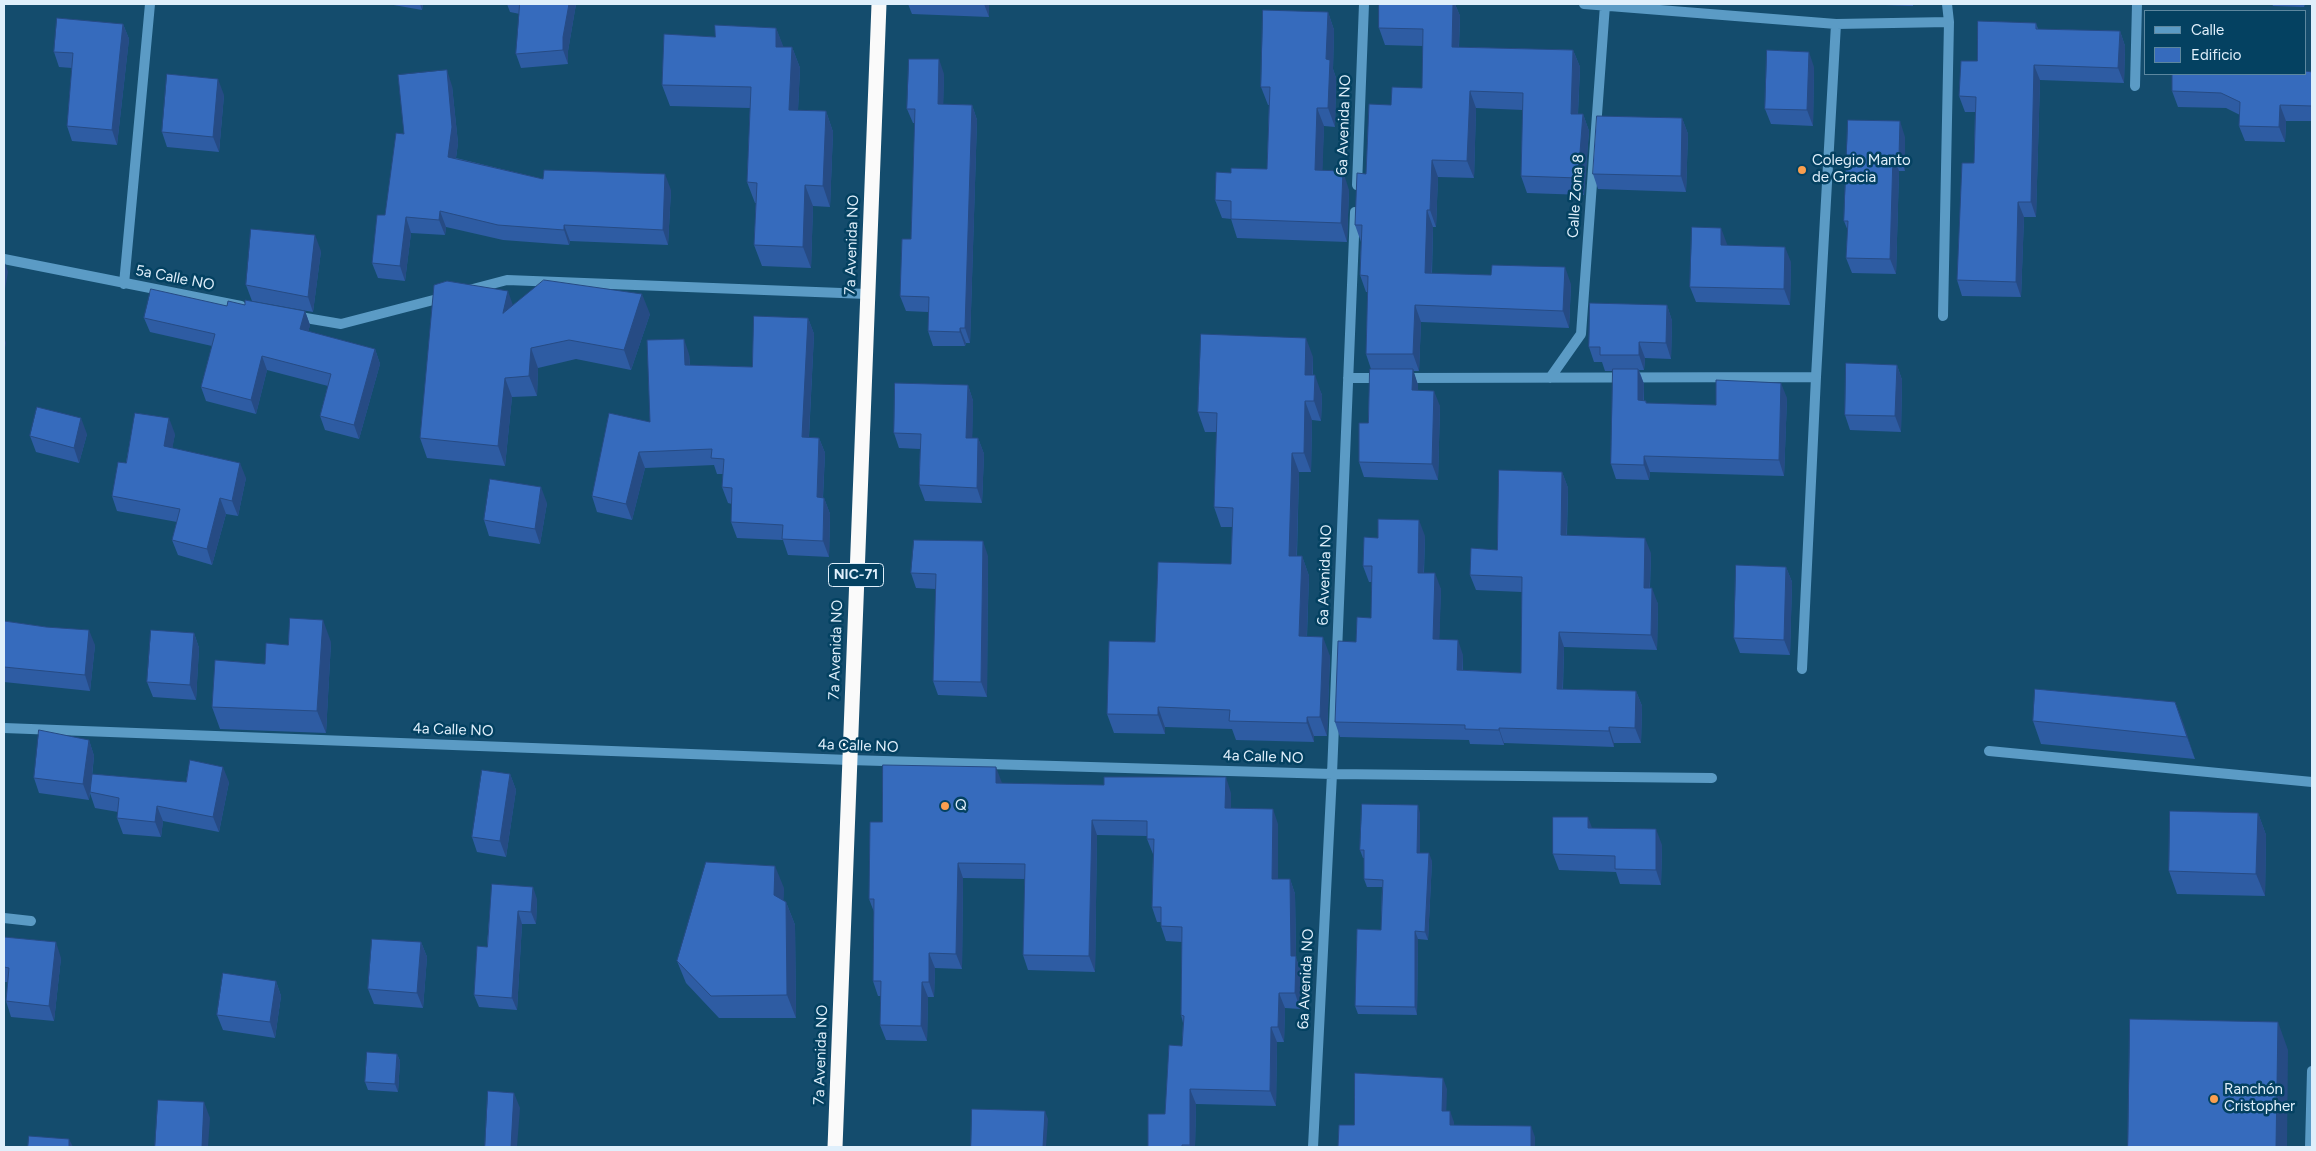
<!DOCTYPE html>
<html>
<head>
<meta charset="utf-8">
<style>
  body { margin:0 }
  #map { position:relative; width:2316px; height:1151px; overflow:hidden; background:#144c6d; font-family:Figtree,sans-serif }
  canvas { display:block }
  .frame { position:absolute; inset:0; border:5px solid #dfeffb; pointer-events:none }
  .legend { position:absolute; left:2144px; top:10px; width:162px; height:65px; box-sizing:border-box; background:#044161; border:1px solid #5c879f; margin:0; padding:6px 9px; list-style:none; font-size:15px; color:#dfeffb }
  .legend li { display:flex; align-items:center; gap:10px; height:25px }
  .legend b { width:25px; border:1px solid #5c879f }
</style>
</head>
<body>
<div id="map">
<canvas width="2316" height="1151"></canvas>
<div class="frame"></div>
<ul class="legend">
<li><b style="height:6px;background:#5b9bc5"></b>Calle</li>
<li><b style="height:14px;background:#366bbd"></b>Edificio</li>
</ul>
</div>
<script>
const context = document.querySelector('canvas').getContext('2d');
context.lineJoin = 'round';
function strokePath(path, color, width, dash) {
  context.strokeStyle = color;
  context.lineWidth = width;
  context.lineCap = dash ? 'butt' : 'round';
  context.setLineDash(dash || []);
  context.stroke(path);
}
function fill(path, color) {
  context.fillStyle = color;
  context.fill(path, 'evenodd');
}
function drawText(font, color, halo, rows, align = 'center') {
  context.font = font + ' Figtree,sans-serif';
  context.lineWidth = 5;
  context.setLineDash([]);
  context.textBaseline = 'middle';
  context.strokeStyle = halo;
  context.fillStyle = color;
  for (const [text, x, y, turn = 0] of rows) {
    context.save();
    context.translate(x, y);
    context.rotate((+turn || 0) * Math.PI / 180);
    context.textAlign = isNaN(turn) ? turn : align;
    if (halo) context.strokeText(text, 0, 0);
    context.fillText(text, 0, 0);
    context.restore();
  }
}
const street = new Path2D(`
  M1584,4L1836,24L1949,22
  M2135,86L2137,4
  M1357,185L1364,4
  M4,259L241,306
  M124,284L150,4
  M469,290L507,280L867,294
  M294,316L341,324L445,297
  M1943,316L1949,22L1947,4
  M1348,378H1382
  M1404,378L1816,377
  M1550,378L1581,334L1605,5
  M1802,669L1816,377L1836,24
  M4,728L849,760L1332,774L1712,778
  M1989,751L2312,782
  M4,918L31,921
  M1313,1147L1332,774L1355,212
  M2310,1147L2312,1071`);
const highway = new Path2D(`
  M835,1147L879,4`);
const wall = new Path2D(`
  M388,4H423L422,10Z
  M507,4H576L568,51V64L521,68L516,54L520,14L510,12Z
  M908,4H989V17L912,14Z
  M1379,4H1455L1460,16L1459,47L1573,50L1580,67L1578,114H1583L1589,131L1584,195L1527,193L1521,176L1523,110L1476,108L1474,178L1438,177L1436,227H1433L1432,274L1571,284L1569,328L1421,322L1419,371H1413L1418,385V390L1440,406L1438,480L1364,477L1359,462L1368,423L1371,369L1366,354L1368,292H1366L1360,275L1361,242L1355,225L1366,174L1391,105L1422,88L1423,46L1385,45L1379,28Z
  M1857,4H1913V6Z
  M2272,4H2305L2304,7L2273,6Z
  M1328,12L1334,30L1333,69L1336,78L1335,127L1324,126L1322,170L1349,190L1347,242L1237,238L1231,219L1222,218L1215,200L1231,173L1267,169L1269,105H1268L1261,87Z
  M2036,23L2038,29L2120,31L2125,46L2124,83L2040,80L2036,217H2024L2021,297L1962,296L1957,280L1974,163L1975,112H1965L1959,96L1977,61Z
  M123,24L129,39L117,145L72,141L67,126L72,68L59,67L54,52Z
  M776,28L783,47H792L800,68L798,110L826,111L833,132L830,207L813,206L811,268L762,266L754,245L756,203H755L747,182L750,108L670,106L662,85L715,37Z
  M1814,67L1813,126L1771,124L1765,109Z
  M2312,72V121H2286L2285,142L2245,141L2239,126L2240,115L2226,108L2178,107L2172,91Z
  M944,74L943,104L972,105L977,120L970,343H966L965,346H933L928,331V312L906,311L900,296L911,239L915,123H913L907,109Z
  M452,86L458,143L456,158L543,179L671,190L668,245L570,241L569,245L503,240L446,227L445,235L411,233L405,281L378,278L372,263L385,215L404,134Z
  M224,95L219,152L167,147L162,132Z
  M1682,118L1688,134L1686,192L1598,189L1593,174Z
  M1905,137V171H1899L1896,274L1852,273L1846,258L1848,231L1844,221Z
  M1727,244V245L1791,262L1790,305L1696,302L1690,287Z
  M321,251L313,312L252,301L246,285Z
  M245,305L305,311L310,325L308,332L375,349L380,364L359,439L325,430L320,416L328,386L267,370L256,414L206,401L201,387L212,346L150,332L144,318L227,306Z
  M512,305L650,314L631,370L576,359L538,368L537,396L512,397L505,466L427,458L420,438Z
  M1667,305L1672,321L1671,359L1645,358L1644,370H1639L1644,384V401L1647,403L1716,405L1787,398L1784,476L1650,472L1649,480L1616,479L1611,464L1613,371H1605L1602,362H1594L1589,347Z
  M808,318L814,334L809,437L819,438L825,453L823,498H824L830,514L829,557L788,555L783,540L737,538L731,522L732,504L728,503L722,487L723,474H717L714,465L645,468L632,520L597,512L592,496L650,422L689,354L690,365L752,367Z
  M1313,357V375L1322,395L1321,421L1312,420L1311,472H1299L1297,556H1302L1309,576L1307,637L1330,656L1327,736H1314V742L1236,740L1232,729L1165,727V734L1114,733L1107,714L1155,642L1231,564L1232,527H1221L1214,507L1217,432H1205L1198,412Z
  M1897,365L1902,380L1901,432L1850,430L1845,415Z
  M968,385L973,401L972,438H978L984,454L982,503L925,501L919,485L920,449L899,448L894,433Z
  M87,434L79,463L36,452L30,436Z
  M175,434L172,448L246,478L238,516L226,514L212,565L178,555L172,540L177,522L117,511L112,496L126,463Z
  M1562,472L1568,488L1567,535L1651,553L1650,588L1658,604L1657,650L1564,647L1563,689L1636,691L1642,706L1641,743H1614V747L1504,743V745L1470,744L1469,740L1340,737L1335,722L1356,642L1371,618L1372,582H1369L1363,566L1378,538L1425,536L1424,573L1441,589L1439,639L1463,655V670L1521,673L1522,592L1476,590L1470,575L1497,550Z
  M547,503L540,544L489,536L484,520Z
  M988,556L987,697L938,695L933,681L936,589L916,588L911,573Z
  M1786,567L1792,582L1790,655L1740,653L1734,638Z
  M4,621L46,627L95,645L90,691L4,682Z
  M194,633L199,648L196,700L153,697L147,682Z
  M331,642L326,733L220,729L212,707L288,645Z
  M2175,702L2195,759L2041,744L2033,721Z
  M89,740L94,756L92,777L186,782H229L219,832L163,821L161,837L123,834L117,818L118,812L95,808L90,793L89,800L39,793L34,778Z
  M510,774L516,790L506,857L477,852L472,837Z
  M1002,783L1231,793V808L1278,824V879H1290L1295,894L1296,958L1301,972L1300,1009L1285,1008L1284,1042H1277L1276,1106L1196,1104L1195,1147H1148L1165,1114L1182,1046L1183,1023L1181,1015L1182,942L1166,941L1161,926V922H1157L1152,907L1153,854L1147,839V836L1097,835L1095,972L1028,970L1023,955L1025,879L963,878L962,969L935,968L934,997H928L927,1041L886,1040L880,1025L881,996H878L873,981L874,912L869,899L882,822Z
  M1420,813V853L1432,861L1428,940L1418,939L1417,1015L1358,1014L1355,1006L1381,930L1382,887H1367L1364,879V858H1363L1360,850Z
  M2258,813L2266,835L2265,896L2177,894L2169,871Z
  M1592,828L1662,845L1661,885L1620,884L1616,872L1559,870L1553,854Z
  M492,884L537,899L536,924H522L517,1010L479,1007L474,995L487,947Z
  M784,888L783,900L786,902L795,925L796,1018H719L686,983L677,961Z
  M4,937L61,958L54,1021L11,1017L6,1001L8,982H4Z
  M421,942L427,957L423,1008L374,1004L368,989Z
  M276,981L281,996L275,1038L223,1030L217,1015Z
  M397,1054L400,1061L398,1092L368,1090L365,1082Z`);
const shadedWall = new Path2D(`
  M420,4H423L422,10Z
  M569,4H576L568,51V64L563,50V37Z
  M984,4H989V17Z
  M1453,4H1455L1460,16L1458,63L1452,47Z
  M1328,12L1334,30L1333,69L1336,78L1335,127L1328,108L1326,59Z
  M123,24L129,39L117,145L112,130Z
  M776,28L784,48L776,47Z
  M2120,31L2125,46L2124,83L2118,68Z
  M792,47L800,68L797,131L789,110Z
  M1573,50L1580,67L1577,131L1571,114Z
  M1809,52L1814,67L1813,126L1807,110Z
  M939,59L944,74L943,119L938,104Z
  M2034,65L2040,80L2036,217L2031,202Z
  M447,70L452,86L458,143L454,172L448,157Z
  M218,79L224,95L219,152L213,137Z
  M1470,91L1476,108L1474,178L1467,161Z
  M972,105L977,120L970,343L965,328Z
  M2280,105L2286,121L2285,142L2279,127Z
  M1317,108L1324,126L1322,189L1315,170Z
  M826,111L833,132L830,207L823,186Z
  M1583,114L1589,131L1584,195L1578,178Z
  M1682,118L1688,134L1686,192L1681,176Z
  M1900,121L1905,137V171L1899,156Z
  M1893,155L1899,171L1896,274L1890,259Z
  M1432,160L1438,177L1436,227L1430,210Z
  M1343,171L1349,190L1347,242L1341,223Z
  M665,174L671,190L668,245L663,230Z
  M805,185L813,206L811,268L803,247Z
  M2018,202L2024,217L2021,297L2016,282Z
  M1427,210L1433,227L1431,290L1425,273Z
  M440,211L446,227L445,235L439,220Z
  M406,217L411,233L405,281L400,266Z
  M564,225L570,241L569,245L564,230Z
  M1721,228L1727,244L1726,260L1721,245Z
  M315,235L321,251L313,312L308,297Z
  M1785,247L1791,262L1790,305L1784,289Z
  M4,260L8,272L4,295Z
  M1565,267L1571,284L1569,328L1563,311Z
  M508,291L515,311L503,313Z
  M642,294L650,314L631,370L624,350Z
  M1415,305L1421,322L1419,371L1413,354Z
  M1667,305L1672,321L1671,359L1666,343Z
  M305,311L310,325L305,344L300,329Z
  M808,318L814,334L808,453L802,437Z
  M960,328L966,343L965,346L960,332Z
  M4,337L6,343L4,353Z
  M1306,338L1313,357L1312,394L1305,375Z
  M684,339L689,354L691,381L685,365Z
  M1639,342L1645,358L1644,370L1639,355Z
  M531,348L538,368L537,396L529,376Z
  M375,349L380,364L359,439L354,425Z
  M262,356L267,370L256,414L251,400Z
  M1897,365L1902,380L1901,432L1895,416Z
  M1413,369L1418,385V405L1412,390Z
  M1638,369L1644,384L1643,416L1638,400Z
  M1315,375L1322,395L1321,421L1314,401Z
  M505,378L512,397L505,466L498,446Z
  M1781,383L1787,398L1784,476L1779,460Z
  M968,385L973,401L972,453L966,438Z
  M1434,391L1440,406L1438,480L1432,464Z
  M1305,401L1312,420L1311,472L1304,453Z
  M81,418L87,434L79,463L74,448Z
  M169,418L175,434L170,461L164,446Z
  M819,438L825,453L822,513L817,497Z
  M978,438L984,454L982,503L977,488Z
  M639,452L645,468L632,520L626,504Z
  M1292,453L1299,472L1296,575L1289,556Z
  M1644,456L1650,472L1649,480L1644,465Z
  M240,463L246,478L238,516L232,501Z
  M1562,472L1568,488L1566,550L1561,535Z
  M541,487L547,503L540,544L535,529Z
  M220,498L226,514L212,565L207,549Z
  M824,498L830,514L829,557L823,541Z
  M1419,520L1425,536L1423,588L1418,573Z
  M1645,538L1651,553L1649,603L1644,588Z
  M983,541L988,556L987,697L981,682Z
  M1302,556L1309,576L1306,656L1299,636Z
  M1786,567L1792,582L1790,655L1784,640Z
  M1435,573L1441,589L1439,654L1433,639Z
  M1652,588L1658,604L1657,650L1651,635Z
  M323,620L331,642L326,733L317,711Z
  M89,630L95,645L90,691L85,675Z
  M1559,632L1564,647L1562,704L1557,689Z
  M194,633L199,648L196,700L190,685Z
  M1323,637L1330,656L1327,736L1320,717Z
  M1458,640L1463,655L1462,685L1457,670Z
  M1636,691L1642,706L1641,743L1635,728Z
  M2175,702L2184,725L2195,759L2187,737Z
  M1158,707L1165,727V734L1158,715Z
  M1307,717L1314,736V742L1307,723Z
  M1609,727L1614,743V747L1609,731Z
  M1499,728L1504,743V745L1499,730Z
  M89,740L94,756L89,800L83,784Z
  M223,767L229,782L219,832L213,817Z
  M996,767L1002,783H996Z
  M510,774L516,790L506,857L500,841Z
  M1226,777L1231,793V823L1225,808Z
  M1418,805L1420,813V861L1417,853Z
  M157,806L163,821L161,837L155,822Z
  M1273,809L1278,824V894L1272,879Z
  M2258,813L2266,835L2265,896L2256,874Z
  M1588,817L1594,833L1588,828Z
  M1092,820L1097,835L1095,972L1089,956Z
  M1656,829L1662,845L1661,885L1656,870Z
  M1429,853L1432,861L1428,940L1425,932Z
  M958,863L963,878L962,969L956,954Z
  M775,866L784,888L783,917L774,895Z
  M1290,879L1295,894L1296,958L1301,972L1300,1009L1295,993L1291,956Z
  M533,887L537,899L536,924L531,912Z
  M786,902L795,925L796,1018L787,995Z
  M518,911L522,924L517,1010L512,998Z
  M1415,931L1418,939L1417,1015L1415,1007Z
  M56,942L61,958L54,1021L49,1006Z
  M421,942L427,957L423,1008L417,993Z
  M929,953L935,968L934,997L929,982Z
  M276,981L281,996L275,1038L270,1022Z
  M922,982L928,997L927,1041L921,1026Z
  M1279,993L1285,1008L1284,1042L1278,1027Z
  M2278,1022L2288,1050L2287,1147H2276Z
  M1271,1027L1277,1042L1276,1106L1270,1091Z
  M397,1054L400,1061L398,1092L395,1084Z
  M1443,1078L1447,1089L1446,1122L1442,1111Z
  M1190,1089L1196,1104L1195,1147H1190Z
  M514,1093L520,1108L517,1147H511Z
  M204,1102L210,1118L208,1147H202Z
  M1045,1111L1048,1119L1046,1147H1043Z
  M1450,1111L1454,1122V1136L1450,1125Z
  M1531,1126L1535,1137V1147H1531Z
  M69,1139L73,1147H69Z`);
const building = new Path2D(`
  M520,4H569L563,37V50L516,54Z
  M1379,4H1453L1452,47L1573,50L1571,114H1583L1578,178L1521,176L1523,93L1470,91L1467,161L1432,160L1430,210H1427L1425,273L1491,275L1492,265L1565,267L1563,311L1415,305L1413,354H1366L1368,276L1360,275L1362,225H1355L1357,173L1366,174L1369,104L1391,105L1392,87L1422,88L1423,29L1379,28Z
  M1263,10L1328,12L1326,59L1330,60L1328,108H1317L1315,170L1343,171L1341,223L1231,219V201L1215,200L1216,172L1231,173V168L1267,169L1270,87H1261Z
  M57,18L123,24L112,130L67,126L73,53L54,52Z
  M1978,21L2036,23V29L2120,31L2118,68L2034,65L2031,202H2018L2016,282L1957,280L1962,163H1974L1976,97L1959,96L1961,61H1977Z
  M715,25L776,28V47H792L789,110L826,111L823,186L805,185L803,247L754,245L757,183L747,182L751,87L662,85L664,34L715,37Z
  M1767,50L1809,52L1807,110L1765,109Z
  M909,59H939L938,104L972,105L965,328H960V332L928,331L929,297L900,296L902,239H911L915,109H907Z
  M447,70L452,127L448,157L543,179L544,170L665,174L663,230L564,225V230L498,225L440,211L439,220L406,217L400,266L372,263L377,215H385L396,133L404,134L398,75Z
  M2305,71L2312,72V106L2280,105L2279,127L2239,126L2240,102L2221,93L2172,91V74H2305Z
  M167,74L218,79L213,137L162,132Z
  M1597,116L1682,118L1681,176L1593,174Z
  M1848,120L1900,121L1899,156L1893,155L1890,259L1846,258L1848,221H1844Z
  M1692,227L1721,228V245L1785,247L1784,289L1690,287Z
  M251,229L315,235L308,297L246,285Z
  M544,280L642,294L624,350L569,340L531,348L529,376L505,378L498,446L420,438L434,285L447,281L508,291L503,313Z
  M151,289L227,306L228,301L245,305V300L305,311L300,329L375,349L354,425L320,416L331,374L262,356L251,400L201,387L215,334L144,318Z
  M1590,303L1667,305L1666,343L1639,342V355H1600V347H1589Z
  M754,316L808,318L802,437L819,438L817,497L824,498L823,541L782,539L783,525L731,522L732,488L722,487L724,459L711,458L712,449L639,452L626,504L592,496L609,413L650,422L647,340L684,339L685,365L752,367Z
  M1201,334L1306,338L1305,375H1315L1314,401H1305L1304,453H1292L1289,556H1302L1299,636L1323,637L1320,717H1307V723L1229,721L1230,710L1158,707V715L1107,714L1109,641L1155,642L1158,562L1231,564L1233,508L1214,507L1217,413L1198,412Z
  M1846,363L1897,365L1895,416L1845,415Z
  M1370,369H1413L1412,390L1434,391L1432,464L1359,462V423H1368Z
  M1613,369H1638V400L1646,401V403L1716,405V380L1781,383L1779,460L1644,456V465L1611,464Z
  M895,383L968,385L966,438H978L977,488L919,485L921,434L894,433Z
  M37,407L81,418L74,448L30,436Z
  M135,413L169,418L164,446L240,463L232,501L220,498L207,549L172,540L180,509L112,496L118,462L126,463Z
  M1499,470L1562,472L1561,535L1645,538L1644,588H1652L1651,635L1559,632L1557,689L1636,691L1635,728L1609,727V731L1499,728V730L1465,729V725L1335,722L1338,641L1356,642L1357,617L1371,618L1372,566H1363L1364,537L1378,538V519L1419,520L1418,573H1435L1433,639L1458,640L1457,670L1521,673L1522,577L1470,575L1471,548L1497,550Z
  M490,479L541,487L535,529L484,520Z
  M914,540L983,541L981,682L933,681L936,574L911,573Z
  M1736,565L1786,567L1784,640L1734,638Z
  M290,618L323,620L317,711L212,707L215,660L265,664L266,643L288,645Z
  M4,621L46,627L89,630L85,675L4,667Z
  M151,630L194,633L190,685L147,682Z
  M2035,689L2175,702L2187,737L2033,721Z
  M39,730L89,740L83,784L34,778Z
  M190,760L223,767L213,817L157,806L155,822L117,818L119,798L90,792L92,774L186,782Z
  M883,765L996,767V783L1104,785V777H1226L1225,808L1273,809L1272,879H1290L1291,956H1296L1295,993H1279L1278,1027H1271L1270,1091L1190,1089V1145H1182V1147H1148V1114H1165L1169,1045L1182,1046L1184,1016L1181,1015L1182,927L1161,926V907H1152L1154,839H1147V821L1092,820L1089,956L1023,955L1025,864L958,863L956,954L929,953V982H922L921,1026L880,1025L881,981H873L874,899H869L870,822H882Z
  M482,770L510,774L500,841L472,837Z
  M1362,804L1418,805L1417,853H1429L1425,932L1415,931V1007L1355,1006L1357,929L1381,930L1383,880L1364,879V850H1360Z
  M2170,811L2258,813L2256,874L2169,871Z
  M1553,817H1588V828L1656,829V870L1615,869V856L1553,854Z
  M706,862L775,866L774,895L786,902L787,995L711,996L677,961Z
  M492,884L533,887L531,912L518,911L512,998L474,995L477,946L487,947Z
  M4,937L56,942L49,1006L6,1001L9,968L4,967Z
  M372,939L421,942L417,993L368,989Z
  M223,973L276,981L270,1022L217,1015Z
  M2130,1019L2278,1022L2276,1147H2128Z
  M367,1052L397,1054L395,1084L365,1082Z
  M1355,1073L1443,1078L1442,1111H1450V1125L1531,1126V1147H1338L1339,1125H1354Z
  M488,1091L514,1093L511,1147H485Z
  M158,1100L204,1102L202,1147H155Z
  M972,1109L1045,1111L1043,1147H971Z
  M29,1136L69,1139V1147H28Z`);
const markers = [
  [1802,170,5,"#fa9f4f"],
  [945,806,5,"#fa9f4f"],
  [2214,1099,5,"#fa9f4f"]
];
const shields = [
  [856,575,55]
];
const shieldNames = [
  ["NIC-71",856,575]
];
const streetNames = [
  ["6a Avenida NO",1344,125,-88],
  ["Calle Zona 8",1576,196,-86],
  ["7a Avenida NO",852,245,-88],
  ["5a Calle NO",175,278,11],
  ["6a Avenida NO",1325,575,-88],
  ["7a Avenida NO",836,650,-88],
  ["4a Calle NO",453,730,2],
  ["4a Calle NO",858,746,2],
  ["4a Calle NO",1263,757,2],
  ["6a Avenida NO",1306,979,-87],
  ["7a Avenida NO",821,1055,-88]
];
const poiNames = [
  ["Colegio Manto",1812,161],
  ["de Gracia",1812,178],
  ["Q",955,806],
  ["Ranchón",2224,1090],
  ["Cristopher",2224,1107]
];
strokePath(street, '#5b9bc5', 10);
strokePath(highway, '#fafafa', 15);
fill(wall, '#2e5ca3');
fill(shadedWall, '#264b84');
fill(building, '#366bbd');
strokePath(building, '#264b84', 1);
for (const [x, y, r, color] of markers) {
  const dot = new Path2D();
  dot.arc(x, y, r, 0, 2 * Math.PI);
  context.fillStyle = color;
  context.fill(dot);
  strokePath(dot, '#044161', 2);
}
for (const [x, y, w] of shields) {
  const box = new Path2D();
  box.roundRect(x - w / 2, y - 11.5, w, 23, 4);
  context.fillStyle = '#044161';
  context.fill(box);
  strokePath(box, '#dfeffb', 1);
}
drawText('bold 14px', '#dfeffb', null, shieldNames);
drawText('15px', '#dfeffb', '#044161', streetNames);
drawText('15px', '#dfeffb', '#044161', poiNames, 'left');
</script>
</body>
</html>
